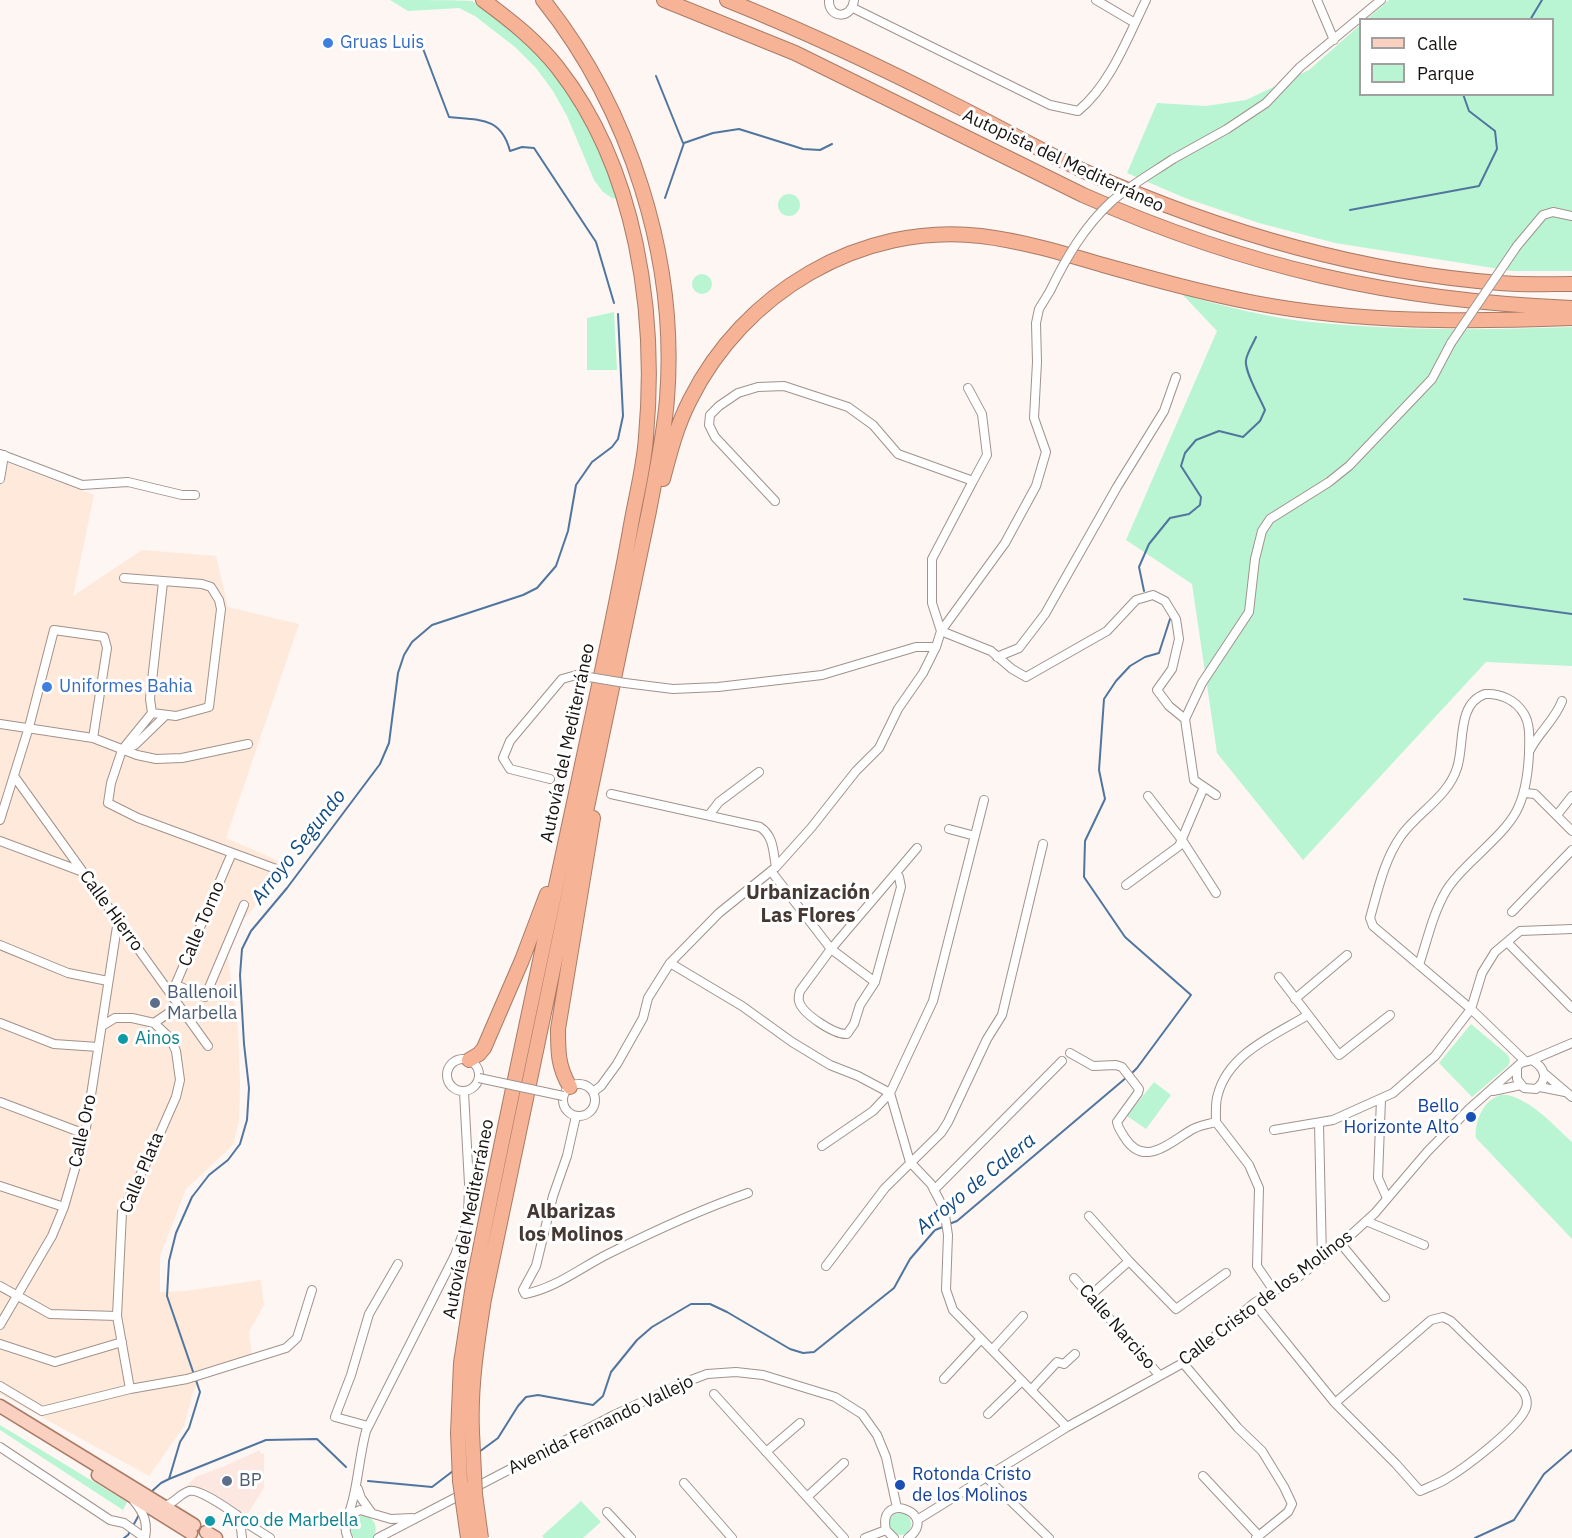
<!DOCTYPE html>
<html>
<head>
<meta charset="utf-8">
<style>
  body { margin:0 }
  #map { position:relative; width:1572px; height:1538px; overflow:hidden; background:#fdf6f3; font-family:"IBM Plex Sans",sans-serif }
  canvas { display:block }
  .legend { position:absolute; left:1359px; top:18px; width:195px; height:78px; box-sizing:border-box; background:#fff; border:2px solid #a2a09f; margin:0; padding:8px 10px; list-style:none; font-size:18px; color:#17120f }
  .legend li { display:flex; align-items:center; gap:12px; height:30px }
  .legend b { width:30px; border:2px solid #a2a09f }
</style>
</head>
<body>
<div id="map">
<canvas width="1572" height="1538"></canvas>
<ul class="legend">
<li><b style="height:8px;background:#fad1c0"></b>Calle</li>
<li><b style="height:16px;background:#b9f5d3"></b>Parque</li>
</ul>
</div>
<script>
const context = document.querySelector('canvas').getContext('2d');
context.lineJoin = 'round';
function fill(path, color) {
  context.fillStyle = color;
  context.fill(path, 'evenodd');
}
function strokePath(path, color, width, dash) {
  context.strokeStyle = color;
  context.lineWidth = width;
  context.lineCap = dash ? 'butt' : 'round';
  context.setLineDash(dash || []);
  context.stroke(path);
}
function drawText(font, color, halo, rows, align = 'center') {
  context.font = font + ' "IBM Plex Sans",sans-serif';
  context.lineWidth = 6;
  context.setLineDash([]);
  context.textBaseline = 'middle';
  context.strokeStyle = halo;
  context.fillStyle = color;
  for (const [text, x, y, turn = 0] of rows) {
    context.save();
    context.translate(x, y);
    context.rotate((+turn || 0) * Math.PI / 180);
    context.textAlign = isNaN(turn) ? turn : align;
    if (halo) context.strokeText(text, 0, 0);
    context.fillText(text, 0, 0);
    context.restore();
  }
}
const built = new Path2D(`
  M260,1450V1453L264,1454V1488L247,1515L206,1489L190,1487L181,1492L195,1477L222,1467Z`);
const industrial = new Path2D(`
  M0,460L94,495L73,596L142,550L216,556L228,607L299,624L226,838L288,865L226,942L238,1030L240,1082L239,1121L233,1145L186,1189L160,1256V1292L185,1291L261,1280L264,1305L249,1332L252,1355L207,1368L193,1392L184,1426L149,1476L0,1394Z`);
const green = new Path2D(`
  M390,0C404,0 463,0 472,1C483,6 495,17 505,25C559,69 598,132 618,199L612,198L603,192L594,180L567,116L553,91L536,68L515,47L475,16L459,8L408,11Z
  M1389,0H1572V271H1512L1335,243L1259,223L1185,198L1127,173L1157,103L1206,106L1246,100L1309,70L1360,25V94H1552V20L1367,19Z
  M778 205a11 11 0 1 1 22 0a11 11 0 1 1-22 0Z
  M692 284a10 10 0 1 1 20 0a10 10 0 1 1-20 0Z
  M1182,294C1222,306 1270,318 1311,322C1398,331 1485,330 1572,327V666L1486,662L1303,860L1217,753L1192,584L1126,540L1217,331Z
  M614,312L617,370H587V318Z
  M1471,1024L1508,1055L1510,1061L1508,1066L1472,1097L1439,1063Z
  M1154,1082L1171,1095L1146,1129L1127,1116Z
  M1508,1095C1534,1102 1553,1125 1572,1142V1239L1476,1138C1474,1123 1483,1101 1498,1096C1501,1094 1505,1095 1508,1095Z
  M0,1425L127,1502L123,1510L0,1430Z
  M581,1501L601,1522L583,1538H544L542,1536Z
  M889 1524a11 11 0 1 1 22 0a11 11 0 1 1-22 0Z
  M364,1515C375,1518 379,1528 373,1538H354C347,1528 351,1517 364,1515Z`);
const stream = new Path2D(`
  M1530,20L1542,0
  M422,46L449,117C480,120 501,117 510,151L522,147L534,148L596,242L614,303
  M656,76L683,143
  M665,198L684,143L713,133L739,129L803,149L820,150L832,144
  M1350,210L1479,186L1497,149L1495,131L1469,111L1463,94
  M1144,591L1139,567L1149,544L1170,518L1189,514L1200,505L1201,497L1181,466L1185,453L1196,440L1219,431L1243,437L1260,421L1265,410C1260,398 1244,371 1246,360C1247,353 1253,344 1256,337
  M1464,599L1572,614
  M1131,1074L1137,1068L1191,995L1125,937L1084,877L1085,841L1105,799L1099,770L1104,699L1116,681L1130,666L1145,657L1159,653L1170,619
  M949,1224L957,1221L1127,1077
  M479,1452L498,1438L518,1406L526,1397L538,1395L593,1405L603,1396L611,1372L637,1340L652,1327L691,1304H710L727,1312L790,1349L803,1353L814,1352L894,1288L910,1259L935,1230L943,1227
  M169,1479L180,1442L189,1428L200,1392L167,1296L169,1261L176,1233L192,1197L209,1175L228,1160L240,1144L247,1120L249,1088L244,1044L240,975L242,949L251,931L287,888L380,764L389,743L398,673L404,655L412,642L432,625L523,595L537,588L556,566L568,531L576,485L592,462L612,447L618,439L623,416L618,314
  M368,1481L432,1487L453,1471
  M151,1492L161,1483L169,1479L266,1440L317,1439L346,1467
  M124,1538L128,1535L140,1513
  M1475,1538L1514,1520L1544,1474L1572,1450`);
const minor = new Path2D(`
  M829,0C828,19 852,20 854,0
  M1096,0L1135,23
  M1317,0L1334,40
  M853,8L1050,105L1078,111C1110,85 1128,37 1146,0
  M1173,159L1227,129L1266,103L1300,67L1381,0
  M1517,246L1543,215L1553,212L1572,216
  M968,388L982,414L987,455L973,481
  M0,454L82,485L128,482L182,495H195
  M0,479L4,455
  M124,578L202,584L211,587L219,600L221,609L209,707L176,716L152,713
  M941,631L991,651L1012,669L1026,677L1107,631L1136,600L1153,595L1165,601L1176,619L1179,639L1172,669L1157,690L1169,706L1185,719L1194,780L1216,795
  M941,631L1005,543L1036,486L1046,452L1034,418L1037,362L1036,323L1039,309L1050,291
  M997,657L1019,648L1045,614L1117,487L1164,411L1176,377
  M625,683L673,689L718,687L822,675L916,647H936
  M152,713L122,750L111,783L108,803L138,818L276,869
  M152,713L150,699L163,582
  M1185,719L1202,683L1249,612L1255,559L1262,531L1270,519L1329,482L1349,466L1432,379L1451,343
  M0,724L93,738L137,755L156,759L182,758L248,744
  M123,749L135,745L166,715
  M1530,750C1539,732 1555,720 1562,701
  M14,776L208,1046
  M550,779L510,769L503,758L510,741L562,679L580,674L589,677
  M1525,793L1535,794L1572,831
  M611,794L760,827C774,836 773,852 776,867
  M1148,796L1182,840L1216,893
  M709,815L719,802L759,772
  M1557,815L1572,796
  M0,820L29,727L54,630L104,637L107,648L93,738
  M949,829L975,836
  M0,841L83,872
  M771,871L831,949L875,982
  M896,873L899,877L901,887L875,982L860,1005L854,1024L847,1034C835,1035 802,1014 799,1001C798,998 799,995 800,991L831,949L917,848
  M1126,885L1179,846L1204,787
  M1512,912L1572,850
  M1507,942L1572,1008
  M0,945L68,973L108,981
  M670,963L742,1006L792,1042L830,1065L858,1076L890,1093L910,1162L931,1184L944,1209L948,1235L946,1290L953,1310L1067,1427
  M1419,965C1427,941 1433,913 1446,891C1453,879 1463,870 1473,860C1512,822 1526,812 1529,754C1529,742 1531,725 1524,714C1516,700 1500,693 1485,694C1456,704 1465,745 1457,768C1448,797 1417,813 1401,836C1384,860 1378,890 1370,918L1373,926L1471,1009L1525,1061
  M1279,977L1339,1055L1390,1015
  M176,985L205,997L244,905
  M171,995L232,853
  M1295,999L1347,955
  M0,1023L54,1044L98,1047
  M154,1023L179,1006
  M102,1026L115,1018H132L154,1023L170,1038L176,1051L180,1080L176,1097L154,1147L122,1212L117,1316L130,1389
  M1070,1053L1093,1066L1116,1065L1122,1067L1139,1089L1138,1093L1117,1122C1118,1128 1122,1133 1125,1138C1145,1169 1171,1141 1193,1129C1200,1125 1208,1124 1216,1122
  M447 1075a16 16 0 1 1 32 0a16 16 0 1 1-32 0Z
  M1532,1060L1572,1043
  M1545,1074L1572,1097
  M563 1100a16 16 0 1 1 32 0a16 16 0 1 1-32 0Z
  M1540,1087L1565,1092
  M1493,1091L1521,1085
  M593,1092L601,1086L617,1064L643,1018L648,998L670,963L719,913L776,867L811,828L856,771L879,748L898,709L923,673L936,647L941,631L932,603V559L973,481L898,454L873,425L848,407L784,386L758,387L738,393L719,406L710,415L709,425L715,437L775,501
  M1381,1099L1378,1178L1387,1198
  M0,1102L85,1134
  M576,1116L567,1156L553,1196L536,1266L523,1290L525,1294C556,1288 580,1268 608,1254C654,1231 699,1210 748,1193
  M1216,1122L1249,1165L1259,1188L1257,1266L1274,1291
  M1216,1122C1216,1113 1215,1102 1218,1094C1229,1053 1275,1035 1308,1015
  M1319,1123L1322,1259
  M1274,1130L1333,1120L1393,1093L1435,1056L1471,1009L1482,973L1495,952L1520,931L1572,929
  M822,1146L873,1111L890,1093L933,1001L984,800
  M0,1186L64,1207
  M934,1190L1062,1061
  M1089,1216L1129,1261L1176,1309L1226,1273
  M1366,1221L1424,1245
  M1341,1244L1385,1297
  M826,1266L885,1188L941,1133L948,1122L987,1039L1002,1015L1043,844
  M1074,1278L1159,1375
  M0,1286L50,1314L117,1316
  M1090,1296L1129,1261
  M1254,1303L1335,1403L1396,1464L1420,1491C1429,1487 1438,1484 1446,1479C1465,1468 1519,1427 1526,1408C1528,1402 1526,1395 1522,1390L1451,1321L1443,1317L1431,1320L1335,1403
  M0,1325L52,1236L64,1207L85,1134L118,920
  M0,1344L55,1362L122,1342
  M992,1350L1023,1316
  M1183,1363L1238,1428L1262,1451L1284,1487L1292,1504L1288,1512L1256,1538
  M944,1379L981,1339
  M0,1386L42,1411L130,1389L187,1379L286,1348L297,1338L312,1290
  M1031,1390L1057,1362L1064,1364L1075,1354
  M714,1394L844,1538
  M988,1414L1022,1381
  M368,1426L335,1417L351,1375L369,1314L398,1264
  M0,1447L110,1520L124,1523L145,1538
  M766,1452L800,1423
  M1203,1476L1259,1536
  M986,1477L1049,1538
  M684,1483L732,1538
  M358,1489L361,1498L371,1512
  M807,1497L844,1463
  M134,1501C144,1513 148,1523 145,1538
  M164,1506C174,1504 179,1494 189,1491C199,1488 228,1509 237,1515L240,1519L242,1538
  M607,1512L631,1538
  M240,1519L270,1538
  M917,1520L1067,1427L1183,1363L1254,1303L1297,1278L1341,1244L1375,1213L1427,1152L1469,1109L1521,1063L1532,1060C1545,1068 1549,1079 1536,1089L1524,1088L1517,1079V1067
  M346,1521C358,1492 358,1461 366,1431L455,1255L468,1220L469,1184L464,1092
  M348,1538C342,1525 347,1515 360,1510L391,1519L412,1518
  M378,1538L614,1415L683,1383L707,1374L736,1372L763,1375L835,1397L862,1414L877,1435L886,1457L897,1508
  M865,1538L886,1530
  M894,1538L886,1530C877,1489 941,1514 908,1538`);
const primary = new Path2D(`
  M0,1406L194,1525
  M98,1475L191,1533
  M206,1532L216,1538`);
const motorway = new Path2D(`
  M664,0L795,53L1083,195C1245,267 1395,301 1572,308
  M727,0C804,31 879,66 953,104C998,126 1041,151 1086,172C1216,230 1357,272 1500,283C1524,285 1548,284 1572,284
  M663,479C670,452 677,425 690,400C743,293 861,222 981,236C1022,241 1062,253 1103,265C1153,279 1203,293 1255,303C1360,323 1465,322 1572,318
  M469,1060L479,1054L484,1048L522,960L547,894
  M570,1087C558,1067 558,1052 558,1029L593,818
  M472,1432C470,1387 477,1343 484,1299L649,511C656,474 664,436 667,399C678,259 630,109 543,0
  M458,1433L461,1363L473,1285C505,1122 540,960 575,798C594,707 615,616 631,525C636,496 644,467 646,437C657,313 637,169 558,68C537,41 510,20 483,0`);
const minorBridge = new Path2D(`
  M1050,291C1066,258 1084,227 1111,202C1129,186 1152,173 1173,159
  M1451,343L1517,246
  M589,677L625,683
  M479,1078L563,1096`);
const motorwayBridge = new Path2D(`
  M472,1432L475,1494L481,1538
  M458,1433L460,1481L468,1538`);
const markers = [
  [328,43,6,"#3f7fe0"],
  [47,687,6,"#3f7fe0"],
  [155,1003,6,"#5c6f8a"],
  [123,1039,6,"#0f9aa8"],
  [1471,1117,6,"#1a4fb4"],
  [227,1481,6,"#5c6f8a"],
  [900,1485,6,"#1a4fb4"],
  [210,1521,6,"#0f9aa8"]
];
const shopNames = [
  ["Gruas Luis",340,43],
  ["Uniformes Bahia",59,687]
];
const streetNames = [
  ["Autopista del Mediterráneo",1063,161,25],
  ["Autovía del Mediterráneo",568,743,-78],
  ["Calle Hierro",111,911,54],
  ["Calle Torno",202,924,-67],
  ["Calle Oro",83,1131,-78],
  ["Calle Plata",142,1173,-67],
  ["Autovía del Mediterráneo",469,1219,-79],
  ["Calle Cristo de los Molinos",1266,1298,-37],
  ["Calle Narciso",1117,1327,49],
  ["Avenida Fernando Vallejo",601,1425,-26]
];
const serviceNames = [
  ["Ballenoil",167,993],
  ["Marbella",167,1014],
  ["BP",239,1481]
];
const cultureNames = [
  ["Ainos",135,1039],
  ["Arco de Marbella",222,1521]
];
const transitNames = [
  ["Bello",1459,1107],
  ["Horizonte Alto",1459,1128],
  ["Rotonda Cristo",912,1475,"left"],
  ["de los Molinos",912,1496,"left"]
];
const waterNames = [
  ["Arroyo Segundo",299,847,-52],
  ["Arroyo de Calera",976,1184,-39]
];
const neighbourhoodNames = [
  ["Urbanización",808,893],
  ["Las Flores",808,916],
  ["Albarizas",571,1212],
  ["los Molinos",571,1235]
];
fill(built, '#fce8e1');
fill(industrial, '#fee9da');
fill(green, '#b9f5d3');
strokePath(stream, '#50759e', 2);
strokePath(minor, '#a1928c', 10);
strokePath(primary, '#a97b67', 15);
strokePath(motorway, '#a97b67', 16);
strokePath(minor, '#fff', 8);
strokePath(primary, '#fad1c0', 12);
strokePath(motorway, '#f7b396', 14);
strokePath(minorBridge, '#a1928c', 10, []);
strokePath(motorwayBridge, '#a97b67', 16, []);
strokePath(minorBridge, '#fff', 8);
strokePath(motorwayBridge, '#f7b396', 14);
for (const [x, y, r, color] of markers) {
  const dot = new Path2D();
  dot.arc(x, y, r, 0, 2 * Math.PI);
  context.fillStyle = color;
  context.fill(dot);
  strokePath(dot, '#fff', 2);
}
drawText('18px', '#366cbe', '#fff', shopNames, 'left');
drawText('18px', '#17120f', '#fff', streetNames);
drawText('18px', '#4e5e75', '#fff', serviceNames, 'left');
drawText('18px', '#0d838f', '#fff', cultureNames, 'left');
drawText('18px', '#164399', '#fff', transitNames, 'right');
drawText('italic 20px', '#114b82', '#fff', waterNames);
drawText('bold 20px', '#453833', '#fff', neighbourhoodNames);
</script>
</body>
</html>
